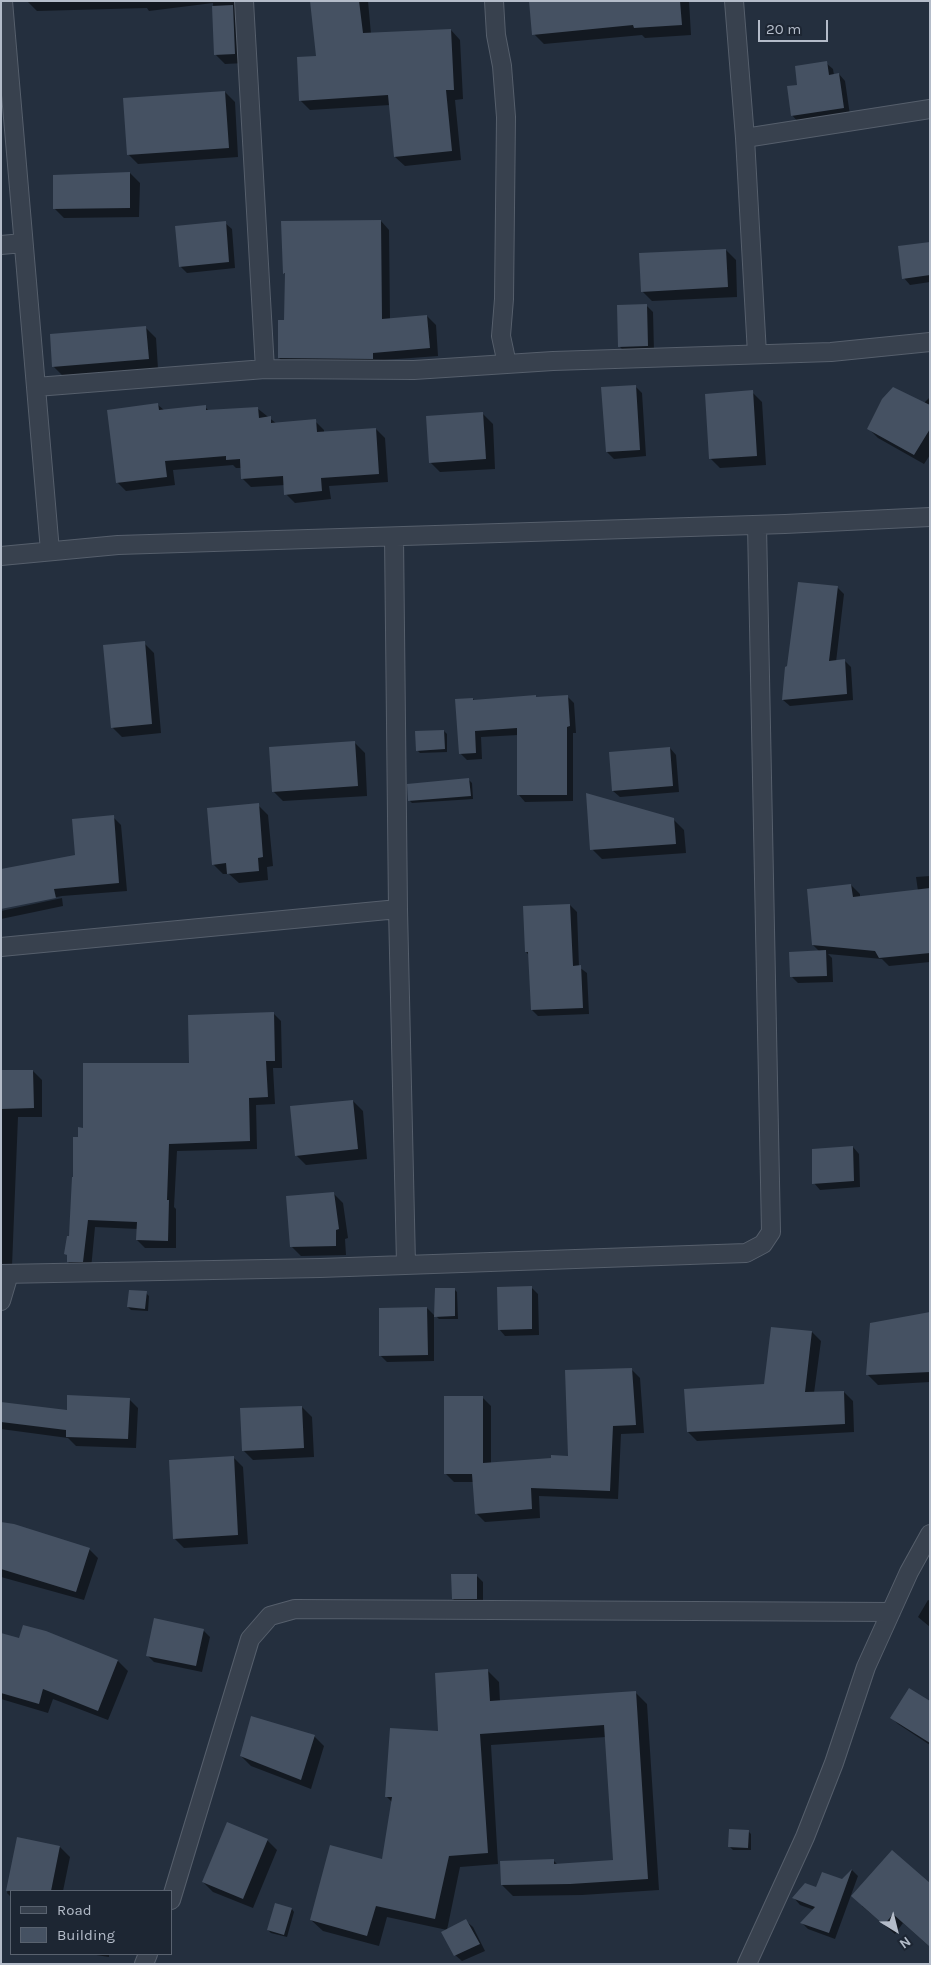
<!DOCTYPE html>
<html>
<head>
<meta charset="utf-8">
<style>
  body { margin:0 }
  #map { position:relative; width:931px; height:1965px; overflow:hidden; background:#242f3e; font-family:Karla,sans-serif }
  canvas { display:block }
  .frame { position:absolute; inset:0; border:2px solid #b4bcc9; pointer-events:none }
  .legend { position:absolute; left:10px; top:1890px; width:162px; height:65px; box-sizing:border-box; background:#1d2633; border:1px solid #59626f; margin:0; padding:6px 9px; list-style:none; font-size:15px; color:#b4bcc9 }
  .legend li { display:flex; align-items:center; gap:10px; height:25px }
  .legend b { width:25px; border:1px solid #59626f }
  .north { position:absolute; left:871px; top:1905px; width:50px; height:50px; -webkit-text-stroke:4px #1d2633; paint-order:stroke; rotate:144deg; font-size:14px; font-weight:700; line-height:20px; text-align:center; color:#b4bcc9 }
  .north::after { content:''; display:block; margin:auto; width:18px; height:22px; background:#b4bcc9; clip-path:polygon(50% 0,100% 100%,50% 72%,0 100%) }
  .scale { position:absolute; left:758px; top:20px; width:70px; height:22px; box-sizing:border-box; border:2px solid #b4bcc9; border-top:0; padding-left:6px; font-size:15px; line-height:18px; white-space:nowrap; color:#b4bcc9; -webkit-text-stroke:4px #1d2633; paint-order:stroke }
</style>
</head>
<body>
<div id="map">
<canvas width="931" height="1965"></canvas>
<div class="frame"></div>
<ul class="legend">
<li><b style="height:6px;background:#38414e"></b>Road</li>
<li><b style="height:14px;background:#455162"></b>Building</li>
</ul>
<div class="north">N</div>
<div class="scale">20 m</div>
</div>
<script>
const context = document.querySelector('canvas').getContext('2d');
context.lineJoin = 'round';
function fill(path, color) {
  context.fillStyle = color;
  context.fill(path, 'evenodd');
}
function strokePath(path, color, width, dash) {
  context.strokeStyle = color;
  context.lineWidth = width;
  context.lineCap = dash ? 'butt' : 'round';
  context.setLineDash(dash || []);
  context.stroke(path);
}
const shadow = new Path2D(`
  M27,1H243L245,63L225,64L215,54L213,3L149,11L147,8L37,11Z
  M311,1H368L371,34L451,30L460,40L463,99L455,100L461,160L405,166L395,157L390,105L310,110L300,100L318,57Z
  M531,1H689L691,35L645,38L642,35L544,44L534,34Z
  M826,63L833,69L834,75L839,74L845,81L850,115L798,122L792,115L798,86Z
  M225,92L235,102L238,157L138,164L128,154Z
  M130,173L140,183L139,217L64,218L54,208Z
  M381,221L389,230L390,319L427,316L436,325L438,356L288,367L279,358L286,321V275L284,273Z
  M225,223L232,229L235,268L187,273L180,266Z
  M930,243V282L910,285L904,278Z
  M726,250L736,260L737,297L652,301L642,291Z
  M647,306L653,312L654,352L626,353L620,347Z
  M146,328L156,338L158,369L63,376L53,366Z
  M635,386L642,393L646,456L614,459L607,452Z
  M752,392L762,402L766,465L720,468L710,458Z
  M930,397V455L924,464L878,438L868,428L924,403Z
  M158,405L164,410L205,407L209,411L257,408L277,424L315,421L324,430V433L376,429L385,438L388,482L329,486L331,499L295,503L286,494L285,485L251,487L242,478L241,468H236L233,465L173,470L175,485L126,491L117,482Z
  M483,414L493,424L495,469L440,472L430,462Z
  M837,587L844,594L836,662L844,660L851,667L853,700L790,706L783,700L788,668Z
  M144,643L154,653L161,733L122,737L112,727Z
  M567,696L574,703L576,733H573V801L525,802L519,795L518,735L481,737L482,759L467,760L460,753L473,699L475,701Z
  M444,731L447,734V752L420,753L417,750Z
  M355,743L365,753L367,796L283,801L273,791Z
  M670,748L676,755L679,792L620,797L613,791Z
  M469,780L472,783L473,799L412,803L409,800Z
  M258,805L268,815L273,866L267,867L268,880L239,883L229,874H223L213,864Z
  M113,817L121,825L127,891L62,896L1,908L76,856Z
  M674,820L684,830L686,853L602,859L592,849Z
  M930,876V962L889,966L882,959L828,954L832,958L833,982L798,983L792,977L820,952L813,945L851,885L860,894V898L918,891L916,877Z
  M62,898L63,906L1,919V911Z
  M570,905L577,912L579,967L587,973L589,1014L538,1016L532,1010L529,955L526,952Z
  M273,1013L281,1021L282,1068H273L275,1104L256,1105L257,1149L177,1151L174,1207L176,1209V1248H145L137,1240L138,1229L95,1227L91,1269H76L68,1262L69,1257L66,1254L70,1237L79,1139L84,1129Z
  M33,1071L42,1080V1117H18L12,1266L1,1265V1072Z
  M353,1101L363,1111L367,1159L306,1165L296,1155Z
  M853,1147L859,1154L860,1187L820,1190L814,1183Z
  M333,1193L343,1203L348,1238L345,1239L346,1255L301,1256L291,1246Z
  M531,1287L538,1294L539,1335L505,1336L499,1329Z
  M454,1289L457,1292L458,1319H439L436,1316Z
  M146,1293L149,1296L148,1311L131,1310L128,1307Z
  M427,1308L434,1315V1361L387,1362L380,1355Z
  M930,1313V1382L878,1385L868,1375L871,1324Z
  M812,1332L821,1341L814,1393L844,1392L853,1401L854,1432L697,1441L688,1432L765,1386Z
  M632,1370L640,1378L644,1433L621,1434L618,1499L539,1496L540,1518L485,1522L476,1513L474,1482H454L446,1474L482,1397L491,1406V1464L569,1457Z
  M129,1399L138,1408L136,1448L76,1446L68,1438L1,1429V1403L68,1411Z
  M302,1407L312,1417L314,1457L253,1460L243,1450Z
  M233,1457L243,1467L248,1544L184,1548L174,1538Z
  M1,1523L89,1549L98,1558L84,1600L1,1577Z
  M476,1575L483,1582V1605H459L453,1599Z
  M928,1600L930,1601V1627L918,1617Z
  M204,1631L210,1637L202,1672L154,1662L147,1655Z
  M1,1646L118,1661L128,1671L108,1720L53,1699L48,1713L1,1699Z
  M487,1670L499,1682L500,1702L635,1692L647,1704L659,1890L582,1895L513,1896L502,1885L553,1860L558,1865L614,1861L606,1737L491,1745L498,1864L460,1867L447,1930L387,1917L379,1946L323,1931L311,1920L383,1860L393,1803L386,1796Z
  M930,1703V1745L898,1724L892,1718Z
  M314,1736L324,1746L311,1789L251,1766L241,1756Z
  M228,1824L267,1840L277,1850L253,1908L213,1892L203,1882Z
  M748,1831L751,1834V1850H733L730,1847Z
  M18,1839L60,1847L70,1857L63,1891H11V1897L7,1893Z
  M852,1870L858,1876L835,1939L808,1929L802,1923L814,1910L800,1905L794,1898L842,1880Z
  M930,1884V1947L903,1923L895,1934L862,1906Z
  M292,1909L294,1912L287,1937L271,1933L268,1930Z
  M466,1921L473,1927L485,1951L462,1961L455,1955Z
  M90,1954H109V1957Z`);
const building = new Path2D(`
  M310,1H359L363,33L451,29L454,90H446L452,151L394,157L388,95L299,101L297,57L316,56Z
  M529,1H680L682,25L634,28L633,25L532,35Z
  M233,5L235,54L214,55L212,6Z
  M827,61L829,75L839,73L844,108L791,116L787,86L797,85L795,66Z
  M225,91L229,148L127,155L123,98Z
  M130,172V208L53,209V175Z
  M381,220L382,319L427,315L430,348L373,353V359L278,358V320H284L285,273L283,274L281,221Z
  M226,221L229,262L179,267L175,226Z
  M930,242V275L902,279L898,246Z
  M726,249L728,287L641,292L639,253Z
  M647,304L648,346L618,347L617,305Z
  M146,326L149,359L52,367L50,334Z
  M636,385L640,450L606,452L601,387Z
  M893,387L930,405V429L914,455L867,429L882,399Z
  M753,390L757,456L709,459L705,394Z
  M158,403L159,410L206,405V410L258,407L259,418L271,416V423L316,419L317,432L376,428L379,474L321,478L322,491L284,495L283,476L241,479L240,459L226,460V456L165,461L167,477L116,483L107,410Z
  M483,412L486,459L429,463L426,416Z
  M798,582L838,586L829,661L845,659L847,694L782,700L785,667L787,666Z
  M145,641L152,724L111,728L103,645Z
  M536,695V697L568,695L570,726L567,727V795H517V728L475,731L476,753L459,754L455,699L473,698V700Z
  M444,730L445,749L416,751L415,731Z
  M355,741L358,786L272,792L269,747Z
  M670,747L673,786L612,791L609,752Z
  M469,778L471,796L408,801L407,784Z
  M586,793L674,818L676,844L590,850Z
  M259,803L263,857L258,858L259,871L227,874L226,863L212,865L207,808Z
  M114,815L119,883L54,889L56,898L1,909V869L75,855L72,819Z
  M851,884L853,897L930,888V953L879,958L875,951L812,945L807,889Z
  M570,904L573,966L581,965L583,1008L531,1010L528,952H525L523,906Z
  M826,950L827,976L790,977L789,952Z
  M274,1012L275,1061H266L268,1097L249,1098L250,1141L169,1144L167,1200H169L168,1241L136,1240L137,1222L88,1220L83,1262H67V1255L64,1254L67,1236H69L72,1177H73V1137H78V1127L83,1128V1063H189L188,1015Z
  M1,1070H33L34,1108L1,1109Z
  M353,1100L358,1149L295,1156L290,1106Z
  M853,1146L854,1181L812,1184V1149Z
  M334,1192L339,1229L336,1230V1246L290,1247L286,1196Z
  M532,1286V1329L498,1330L497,1287Z
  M435,1288H455V1316L434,1317Z
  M129,1290L147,1291L145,1309L127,1307Z
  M427,1307L428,1355L379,1356V1308Z
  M930,1312V1372L866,1375L870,1323Z
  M771,1327L812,1331L805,1392L844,1391L845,1424L687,1432L684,1389L764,1384Z
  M632,1368L636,1425L613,1426L610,1491L531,1488L532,1509L475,1514L472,1474H444V1396H483V1463L551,1458V1455L568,1456L565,1370Z
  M67,1395L130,1398L128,1439L66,1437V1430L1,1422V1402L67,1410Z
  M302,1406L304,1448L242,1451L240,1408Z
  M234,1456L238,1535L173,1539L169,1460Z
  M1,1522L14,1524L90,1548L76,1592L1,1569Z
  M451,1574H477V1599H452Z
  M154,1618L204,1629L196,1666L146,1656Z
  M23,1625L46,1631L118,1660L98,1711L43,1689L39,1704L1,1693V1633L19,1638Z
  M488,1669L490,1701L636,1691L648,1879L570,1884L501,1885L500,1861L554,1859V1864L613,1860L604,1725L480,1734L488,1853L449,1856L435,1919L376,1906L367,1936L310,1920L330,1845L382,1859L392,1797H385L390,1728L438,1731L435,1673Z
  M909,1688L930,1701V1743L890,1718Z
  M251,1716L315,1735L301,1780L240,1756Z
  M227,1822L268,1839L243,1899L202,1882Z
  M729,1829L749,1830L748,1848L728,1847Z
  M17,1837L60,1846L51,1891H6Z
  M892,1850L930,1883V1947L893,1914L884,1925L851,1896Z
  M852,1869L829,1933L800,1923L815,1907L792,1898L805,1883L816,1887L822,1872L842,1879Z
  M275,1903L292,1908L284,1935L267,1930Z
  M466,1919L480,1944L454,1956L441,1932Z`);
const minor = new Path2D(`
  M3,1L50,551
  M244,1L265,369
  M494,1L496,35L502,66L506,117L504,299L501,336L507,364
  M734,1L745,138L757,354
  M745,138L930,109
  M1,245L23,243
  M36,387L265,369L414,370L553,361L831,352L930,342
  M394,537L398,909L406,1264
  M1,556L118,545L785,524L930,517
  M1,947L398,909
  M1,1274L320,1268L746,1253L763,1244L771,1232L757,525
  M1,1301L9,1274
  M171,1900L250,1639L270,1616L295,1609L891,1612
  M144,1964L148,1954
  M747,1964L805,1837L834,1763L866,1667L909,1572L930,1534`);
fill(shadow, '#0007');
fill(building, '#455162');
strokePath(minor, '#565f6c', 20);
strokePath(minor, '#38414e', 18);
</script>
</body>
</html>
